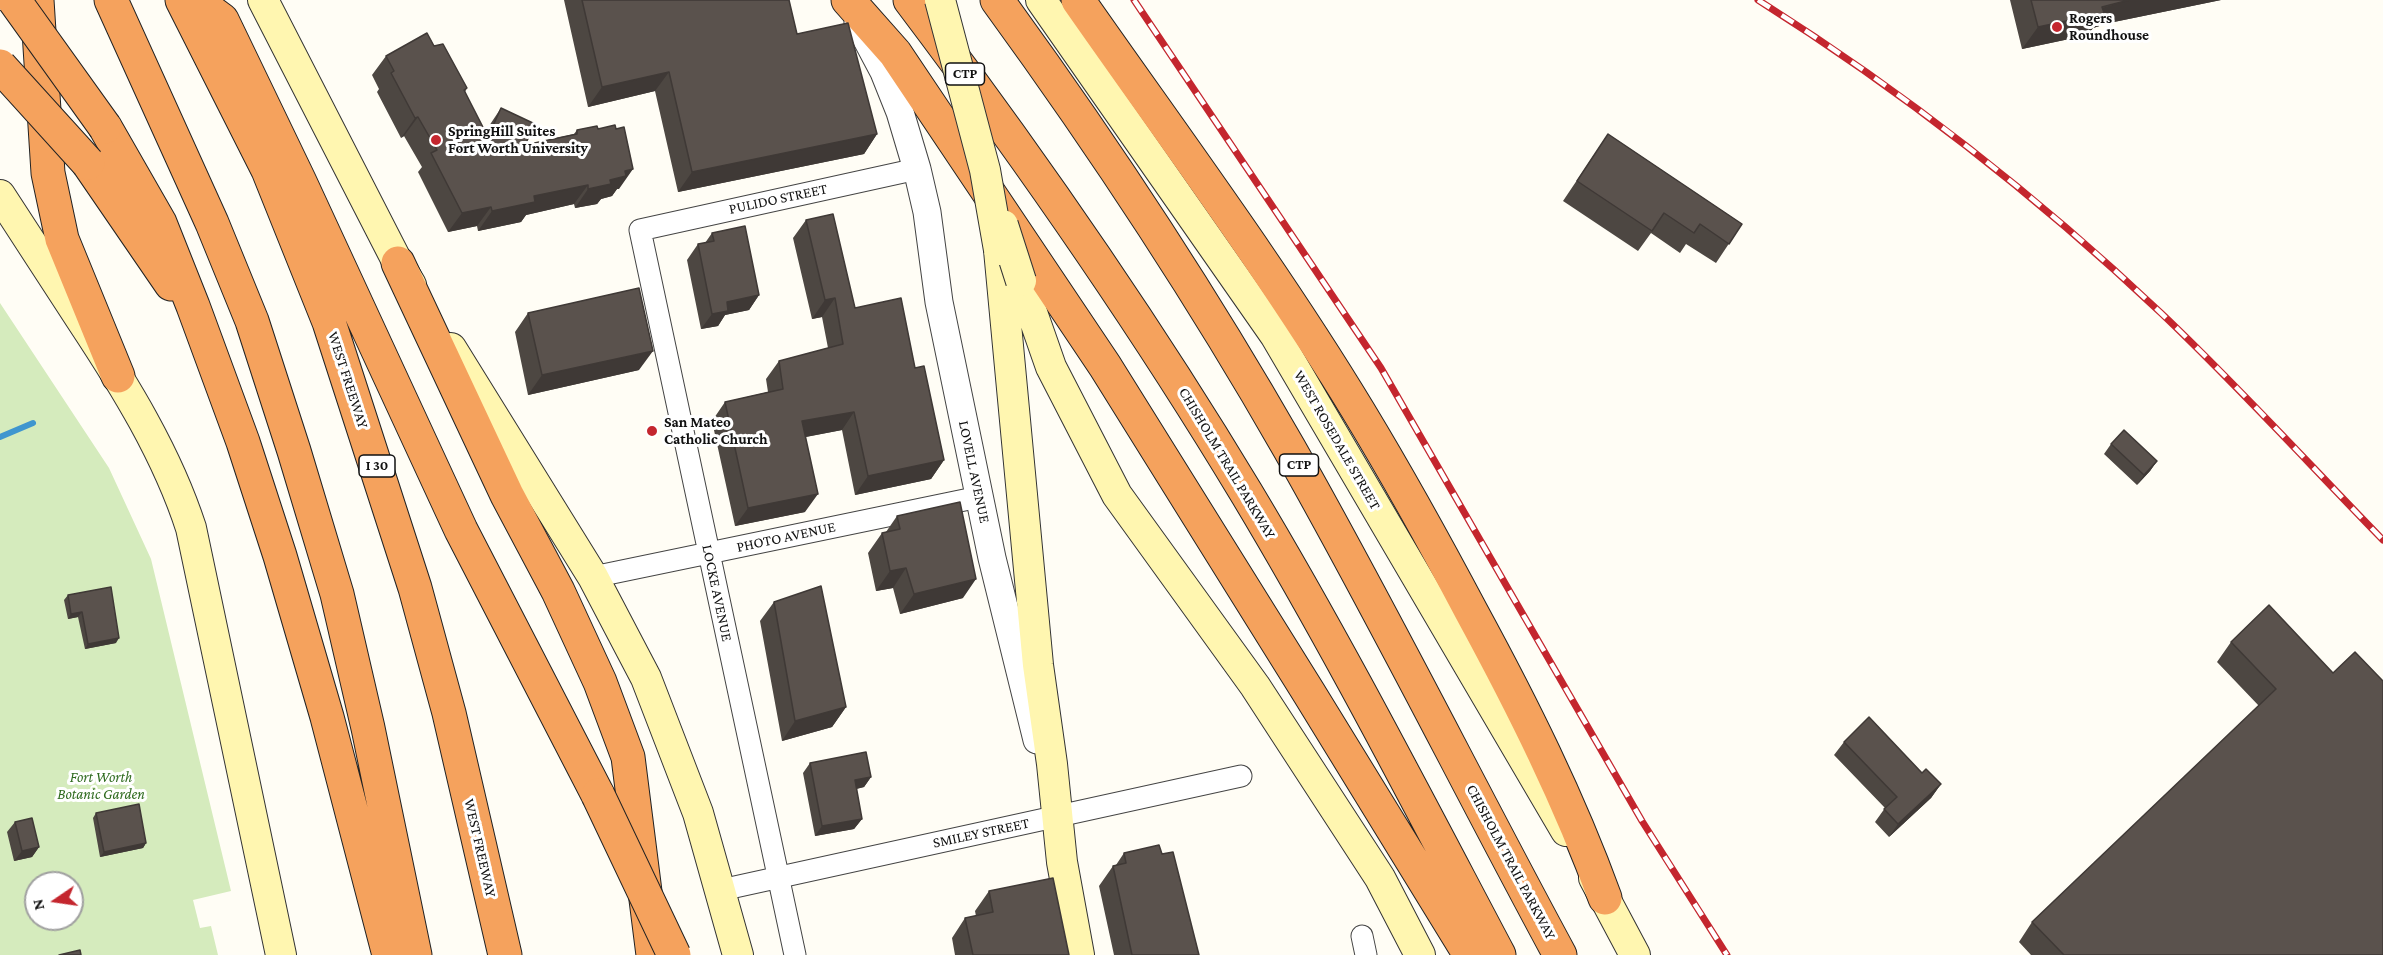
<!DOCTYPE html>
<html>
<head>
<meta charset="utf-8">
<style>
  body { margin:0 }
  #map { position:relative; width:2383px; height:955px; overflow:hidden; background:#fffdf5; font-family:"Crimson Pro",serif }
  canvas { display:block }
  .north { position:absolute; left:24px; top:871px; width:60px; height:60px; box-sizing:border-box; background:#fff; border:2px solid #a0a0a0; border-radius:50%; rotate:257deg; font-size:16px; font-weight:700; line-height:24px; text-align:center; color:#111 }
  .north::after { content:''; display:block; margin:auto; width:21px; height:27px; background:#c4262e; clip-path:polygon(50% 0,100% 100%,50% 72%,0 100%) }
</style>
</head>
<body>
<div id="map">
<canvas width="2383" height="955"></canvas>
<div class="north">N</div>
</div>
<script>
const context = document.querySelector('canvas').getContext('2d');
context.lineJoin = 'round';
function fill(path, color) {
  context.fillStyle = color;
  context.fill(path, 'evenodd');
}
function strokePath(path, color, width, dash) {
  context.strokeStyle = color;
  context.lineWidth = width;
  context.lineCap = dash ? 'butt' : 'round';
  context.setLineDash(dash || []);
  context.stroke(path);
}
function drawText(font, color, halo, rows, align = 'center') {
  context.font = font + ' "Crimson Pro",serif';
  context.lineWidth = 6;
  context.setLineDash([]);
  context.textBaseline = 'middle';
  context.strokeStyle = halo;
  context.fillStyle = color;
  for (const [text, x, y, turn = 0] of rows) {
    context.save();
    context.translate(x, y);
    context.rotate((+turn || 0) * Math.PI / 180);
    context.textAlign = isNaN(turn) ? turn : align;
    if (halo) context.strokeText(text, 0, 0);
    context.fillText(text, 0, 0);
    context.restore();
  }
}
const green = new Path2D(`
  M0,303L109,468L151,559L231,891L193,900L200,928L211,926L218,955H0ZM36,883H72V919H36Z`);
const stream = new Path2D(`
  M0,437L33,423`);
const minor = new Path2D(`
  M593,577L979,497
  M721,890L1241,776
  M1362,936L1366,955
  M795,955L640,230L917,169`);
const tertiary = new Path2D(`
  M858,23L884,72L900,112L917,169L927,212L939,302L992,558L1037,740`);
const secondary = new Path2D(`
  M263,0L398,263L411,285
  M1041,0L1275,335L1566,831
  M0,195C27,237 55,279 82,321C125,386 167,454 191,528L281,955
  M999,250L1038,665L1052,764L1062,862L1079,955
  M1021,281L1051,367L1117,495L1255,686L1380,878L1420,955
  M451,348L593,577L646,678L698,813L738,955
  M1594,878L1635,955`);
const motorway = new Path2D(`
  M37,0L48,173L62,239L118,376
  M111,0L212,223L252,321L294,451L337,594L368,728L415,955
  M182,0L268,170L329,322L415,588L449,713L505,955
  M195,0L222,20L300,182L461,530L598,795
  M848,0L895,53L1105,366L1309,693L1470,955
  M910,0C1030,159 1144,323 1247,494C1337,644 1417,800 1499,955
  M997,0C1102,144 1201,294 1289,448C1384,615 1469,787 1560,955
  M1078,0C1173,136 1273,270 1359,412C1399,478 1436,545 1472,613C1522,705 1569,799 1605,898
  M105,127L160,223L193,306L243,442L280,556L327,717L389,955
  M88,163L171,284
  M398,263L507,495L558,591L600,682L628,757L653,955`);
const rail = new Path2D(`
  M1134,0L1381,368L1642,821L1727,955
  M1758,0C1904,92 2036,195 2161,313C2238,386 2309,464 2383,540`);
const secondaryBridge = new Path2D(`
  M940,0L985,170L999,250
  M1003,225L1021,281`);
const motorwayBridge = new Path2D(`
  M14,0L105,127
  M0,66L88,163
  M598,795L674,955`);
const wall = new Path2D(`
  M564,0H789L797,34L877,134L864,154L678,192L655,91L588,107Z
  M2010,0H2221L2109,23L2093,28L2088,35L2022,49Z
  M434,46L467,88L465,92L485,132L501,108L525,145L574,134L577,130L619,189H617L612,196L601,199L597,204L575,208L574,204L526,215L521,222L478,231L477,226L448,232L418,172L422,167L404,136L401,138L377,92L379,89L372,75L386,56Z
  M1608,134L1742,224L1716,263L1686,244L1680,253L1651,233L1638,251L1563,201Z
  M806,220L855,308L915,368L944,460L931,479L855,495L842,430L806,437L805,512L735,526L712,421L725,402L768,392L766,379L779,361L828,348L822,317L812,319L793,238Z
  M712,233L759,295L749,310L725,315L718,326L701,329L687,260L698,244L705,243Z
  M528,313L639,370L528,395L515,332Z
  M2111,444L2157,461L2150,471L2137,485L2104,454Z
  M897,516L963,598L900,614L893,588L876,591L868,553L882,533L886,532Z
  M68,595L116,643L85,649L78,617L68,619L64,600Z
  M774,602L846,707L832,727L782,741L760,621Z
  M2231,642L2333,673L2383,955H2031L2019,942L2032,922L2259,706L2217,662Z
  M1844,742L1922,773L1941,784L1931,798L1889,837L1875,822L1885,808L1834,755Z
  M810,763L871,777L864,787L856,789L862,819L854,829L815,836L803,773Z
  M96,813L146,843L143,848L100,857L93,818Z
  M15,822L39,847L32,857L14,861L7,832Z
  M1124,853L1162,854L1199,955H1114L1099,886L1113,866L1116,865Z
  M989,891L1069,955H955L952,938L965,918L976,916L975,911Z`);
const shadedWall = new Path2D(`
  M2129,0H2221L2109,23L2093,28L2088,35L2022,49L2038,27Z
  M669,72L655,91L588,107L602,87Z
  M418,117L404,136L401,138L415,118Z
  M877,134L864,154L678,192L692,172Z
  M633,169L619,189H617L612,196L601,199L597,204L575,208L588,189L610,180L625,171Z
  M588,185L574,204L526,215L521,222L478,231L492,211L534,196Z
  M491,207L477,226L448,232L462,213Z
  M759,295L749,310L725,315L718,326L701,329L712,314L727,302Z
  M835,298L822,317L812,319L825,300Z
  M653,351L639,370L528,395L542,375Z
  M854,412L842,430L789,440L802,421Z
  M944,460L931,479L855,495L868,476Z
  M2157,461L2150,471L2137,485L2144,475Z
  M818,494L805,512L735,526L748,508Z
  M906,568L893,588L876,591L890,571Z
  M976,579L963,598L900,614L914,594Z
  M82,612L78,617L68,619L71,614Z
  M119,638L116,643L85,649L88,644Z
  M846,707L832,727L782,741L795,721Z
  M871,777L864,787L848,791L855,780Z
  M1941,784L1931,798L1889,837L1898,824Z
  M862,819L854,829L815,836L822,826Z
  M146,843L143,848L100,857L104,852Z
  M39,847L32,857L14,861L22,851Z`);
const building = new Path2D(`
  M582,0H789L797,34L848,23L877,134L692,172L669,72L602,87Z
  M2031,0H2129L2102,7L2104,13L2038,27Z
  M427,33L434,46L443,44L467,88L464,90L488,137L501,108L535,124L525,145L577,134V130L597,126L598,129L615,125L616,129L624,127L633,169L625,171L626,176L610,180L611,184L588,189V185L534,196L535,202L492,211L491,207L462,213L431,153L437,150L418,117L415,118L391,73L394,71L386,56Z
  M1608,134L1742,224L1729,244L1700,224L1694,233L1664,213L1652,231L1577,181Z
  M833,214L855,308L901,298L915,368L924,366L944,460L868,476L854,412L802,421L818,494L748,508L725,402L783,389L779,361L843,344L835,298L825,300L806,220Z
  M745,226L759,295L727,302L728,311L712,314L698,244L714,241L712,233Z
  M639,288L653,351L542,375L528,313Z
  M2124,430L2157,461L2144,475L2111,444Z
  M960,502L976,579L914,594L906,568L890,571L882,533L900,529L897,516Z
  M821,586L846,707L795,721L774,602Z
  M111,587L119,638L88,644L82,612L71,614L68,595Z
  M2269,605L2333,673L2355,652L2383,681V955H2064L2032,922L2276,689L2231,642Z
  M1869,717L1922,773L1926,769L1941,784L1898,824L1884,809L1897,797L1844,742Z
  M866,752L871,777L855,780L862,819L822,826L810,763Z
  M139,804L146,843L104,852L96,813Z
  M32,818L39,847L22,851L15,822Z
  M1159,845L1162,854L1173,852L1199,955H1132L1113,866L1126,863L1124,853Z
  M1053,878L1069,955H973L965,918L993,912L989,891Z
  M80,950L81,955H59Z`);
const markers = [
  [2057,27,6,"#c4262e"],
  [436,140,6,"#c4262e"],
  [652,431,6,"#c4262e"]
];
const shields = [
  [965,74,39],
  [1299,465,39],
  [377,466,36]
];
const shieldNames = [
  ["CTP",965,74],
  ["CTP",1299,465],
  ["I 30",377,466]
];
const poiNames = [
  ["Rogers",2069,18],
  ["Roundhouse",2069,35],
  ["SpringHill Suites",448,131],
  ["Fort Worth University",448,148],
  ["San Mateo",664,422],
  ["Catholic Church",664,439]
];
const streetNames = [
  ["PULIDO STREET",778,199,-12],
  ["WEST FREEWAY",348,380,72],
  ["WEST ROSEDALE STREET",1337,440,60],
  ["CHISHOLM TRAIL PARKWAY",1227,463,59],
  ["LOVELL AVENUE",974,472,78],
  ["PHOTO AVENUE",786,537,-12],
  ["LOCKE AVENUE",717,593,78],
  ["SMILEY STREET",981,833,-12],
  ["WEST FREEWAY",480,848,77],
  ["CHISHOLM TRAIL PARKWAY",1511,862,62]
];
const parkNames = [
  ["Fort Worth",101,777],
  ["Botanic Garden",101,794]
];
fill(green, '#d5ebbd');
strokePath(stream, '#3f96cf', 6);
strokePath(minor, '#444', 23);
strokePath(tertiary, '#444', 29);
strokePath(secondary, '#333', 32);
strokePath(motorway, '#222', 35);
strokePath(minor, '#fff', 21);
strokePath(tertiary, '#fff', 27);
strokePath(secondary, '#fff6b0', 30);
strokePath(motorway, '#f5a25d', 33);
strokePath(rail, '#c4262e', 7);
strokePath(rail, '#fff', 4.5, [14]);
strokePath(secondaryBridge, '#333', 32, []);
strokePath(motorwayBridge, '#222', 35, []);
strokePath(secondaryBridge, '#fff6b0', 30);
strokePath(motorwayBridge, '#f5a25d', 33);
fill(wall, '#4d4742');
fill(shadedWall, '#3f3936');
fill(building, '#5a524d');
strokePath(building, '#3f3936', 1.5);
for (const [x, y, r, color] of markers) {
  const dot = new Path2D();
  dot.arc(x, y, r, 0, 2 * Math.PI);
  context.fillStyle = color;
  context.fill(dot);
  strokePath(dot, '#fff', 2);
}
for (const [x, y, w] of shields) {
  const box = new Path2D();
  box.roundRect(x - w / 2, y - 11, w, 22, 4.5);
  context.fillStyle = '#fff';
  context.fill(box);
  strokePath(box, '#111', 1.5);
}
drawText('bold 14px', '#111', null, shieldNames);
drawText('bold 15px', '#111', '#fff', poiNames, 'left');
drawText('15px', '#111', '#fff', streetNames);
drawText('italic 15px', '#2f6b1f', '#fff', parkNames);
</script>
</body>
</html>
